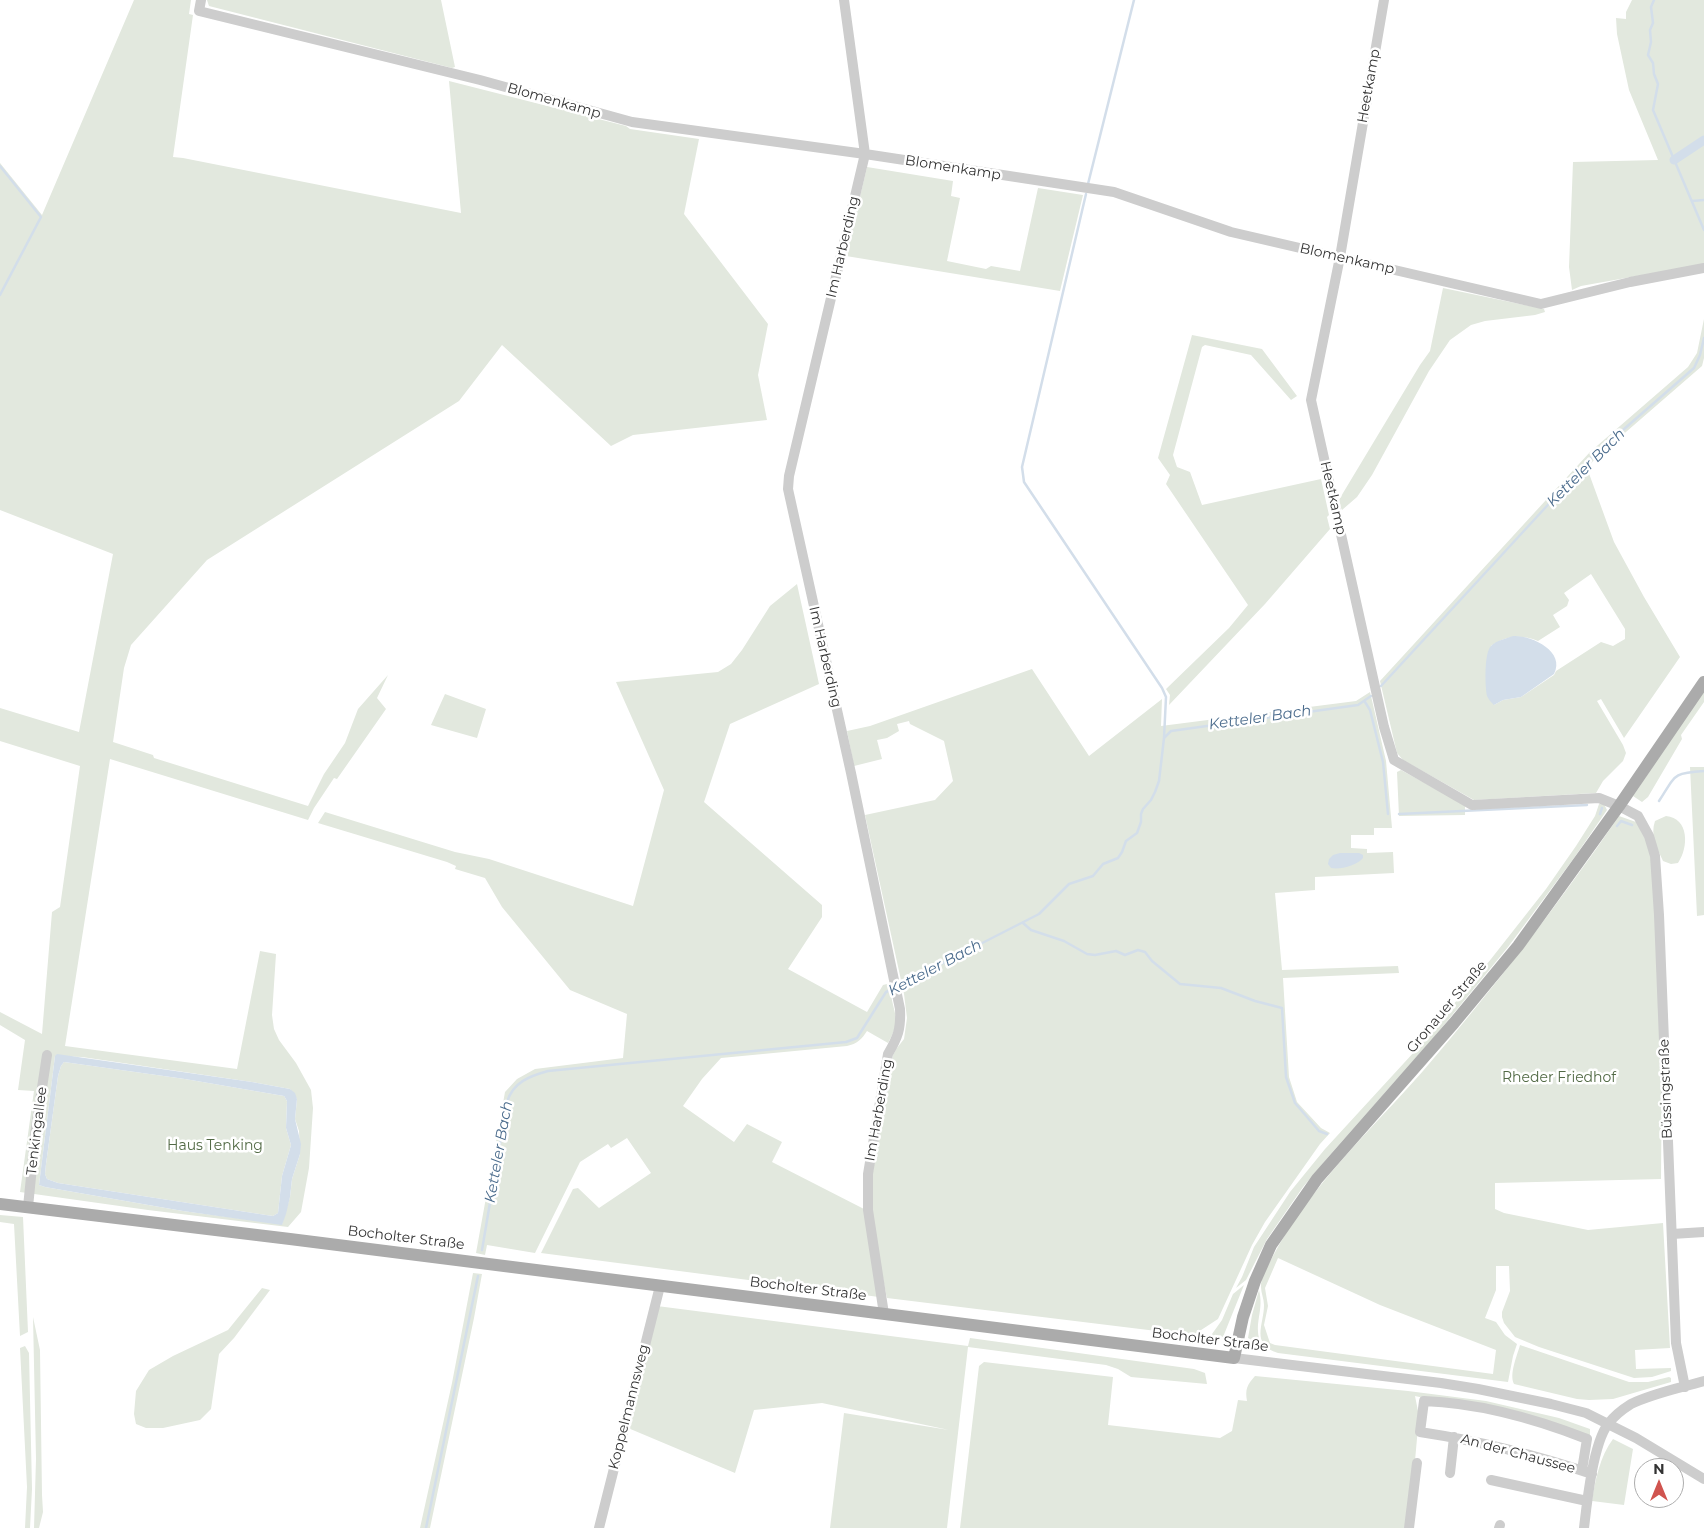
<!DOCTYPE html>
<html>
<head>
<meta charset="utf-8">
<style>
  body { margin:0 }
  #map { position:relative; width:1704px; height:1528px; overflow:hidden; background:#fff; font-family:Montserrat,sans-serif }
  canvas { display:block }
  .north { position:absolute; left:1634px; top:1458px; width:50px; height:50px; box-sizing:border-box; background:#fff; border:1px solid #adadad; border-radius:50%; rotate:0deg; font-size:14px; font-weight:700; line-height:20px; text-align:center; color:#333 }
  .north::after { content:''; display:block; margin:auto; width:18px; height:22px; background:#d0544f; clip-path:polygon(50% 0,100% 100%,50% 72%,0 100%) }
</style>
</head>
<body>
<div id="map">
<canvas width="1704" height="1528"></canvas>
<div class="north">N</div>
</div>
<script>
const context = document.querySelector('canvas').getContext('2d');
context.lineJoin = 'round';
function fill(path, color) {
  context.fillStyle = color;
  context.fill(path, 'evenodd');
}
function strokePath(path, color, width, dash) {
  context.strokeStyle = color;
  context.lineWidth = width;
  context.lineCap = dash ? 'butt' : 'round';
  context.setLineDash(dash || []);
  context.stroke(path);
}
function drawText(font, color, halo, rows, align = 'center') {
  context.font = font + ' Montserrat,sans-serif';
  context.lineWidth = 5;
  context.setLineDash([]);
  context.textBaseline = 'middle';
  context.strokeStyle = halo;
  context.fillStyle = color;
  for (const [text, x, y, turn = 0] of rows) {
    context.save();
    context.translate(x, y);
    context.rotate((+turn || 0) * Math.PI / 180);
    context.textAlign = isNaN(turn) ? turn : align;
    if (halo) context.strokeText(text, 0, 0);
    context.fillText(text, 0, 0);
    context.restore();
  }
}
const green = new Path2D(`
  M134,0H191L189,14L193,15L173,157L183,158L461,213L449,81L626,126L630,129L699,139L684,214L768,324L758,375L767,420L633,435L611,446L502,345L459,401L207,560L131,645L124,668L113,742L153,755L154,758L308,806L324,774L345,743L358,709L388,675L377,698L386,709L337,779L334,778L314,808L308,820L110,759L65,1046L237,1069L260,951L276,954L272,1015L274,1029L279,1040L296,1063L311,1090L313,1108L309,1168L301,1212L288,1227L148,1210L20,1192L34,1091L18,1090L25,1040L0,1025V1012L42,1034L52,912L60,907L80,766L0,741V708L79,732L113,554L0,510V163L42,215ZM55,1056L82,1057L252,1082L290,1089L297,1099L295,1119L299,1131L300,1154L292,1179L290,1197L282,1224L183,1211L45,1187L39,1185Z
  M207,0H441L455,67L452,68L209,6Z
  M1632,0H1704V264L1581,286L1572,290L1569,267L1573,162L1658,160L1629,90L1617,34L1616,18L1626,19V12Z
  M867,167L953,181L951,196L960,198L947,261L986,269L991,266L1020,271L1038,188L1083,195L1060,291L846,256Z
  M1443,288L1544,309L1545,312L1535,315L1485,321L1471,325L1450,340L1429,371L1372,475L1357,497L1342,510L1338,502L1343,493L1420,365L1430,351Z
  M1704,319V358L1702,366L1596,458L1587,468L1614,542L1644,597L1680,657L1624,738L1601,699L1597,701L1623,745L1626,753L1623,761L1603,781L1596,793L1474,800L1403,760L1397,753L1380,681L1590,452L1688,367L1697,353ZM1591,574L1625,629V639L1613,646L1601,642L1556,671L1554,675L1521,697L1503,700L1494,705L1491,646C1506,636 1520,634 1538,641L1560,627L1553,615L1567,606L1569,600L1564,593Z
  M1192,335L1262,349L1297,396L1291,400L1251,355L1205,345L1202,347L1173,455L1177,467L1190,472L1202,505L1321,479L1329,515L1327,517L1330,529L1265,604L1169,705L1170,695L1166,689L1229,628L1248,605L1166,484L1170,475L1158,458Z
  M797,584L819,684L730,724L704,802L822,905V917L788,969L867,1012L883,985L891,983L893,994L891,995C895,1018 901,1020 888,1043L867,1031C862,1039 857,1044 847,1046L721,1058L702,1079L683,1106L734,1142L747,1124L782,1142L772,1162L864,1209L879,1297L541,1253L573,1189L578,1188L599,1208L651,1173L627,1138L611,1148L608,1144L580,1162L535,1253L487,1245L485,1255L476,1253L505,1092L517,1079L535,1069L623,1058L627,1014L570,990L502,907L485,878L455,869L456,866L447,862L318,823L325,812L455,852L489,859L633,906L664,790L616,682L718,672L731,664L742,650L770,606Z
  M1032,669L1089,756L1162,699L1161,726L1356,701L1370,692L1371,696L1386,761L1392,828H1374V835H1351V848L1367,849V853L1393,852L1394,873L1315,877V890L1275,893L1282,970L1398,966L1399,973L1283,978L1289,1077L1297,1102L1321,1128L1330,1133L1320,1144L1265,1222L1252,1245L1218,1319L1195,1334H1181L887,1298L886,1294L874,1229L871,1183L893,1055L897,1048L904,1039L907,1018L904,994L865,815L935,800L953,781L944,741L910,724L909,721L897,724L899,731L887,738L877,740L882,759L854,766L847,731L870,726Z
  M1704,691V702L1681,735L1682,739L1648,797L1642,802L1633,796Z
  M445,694L486,709L477,738L431,725Z
  M1690,767H1704V915L1697,916Z
  M1401,770L1465,805V815L1399,816L1397,772Z
  M1599,804H1604L1607,810L1574,858L1508,947L1435,1036L1330,1155L1303,1187L1267,1239L1246,1280L1236,1288L1242,1277L1254,1247L1290,1192L1325,1149L1415,1051L1491,959L1546,889L1576,846L1595,816Z
  M1619,816L1636,822L1644,835L1652,857L1662,1063L1661,1179L1495,1183V1209L1504,1213L1588,1230L1663,1223L1670,1348L1635,1350L1636,1369L1671,1368V1371L1652,1377L1634,1378L1539,1347L1515,1337L1504,1323L1502,1317V1312L1510,1291L1509,1266H1496V1290L1485,1318L1496,1322L1505,1335L1517,1344L1513,1356L1508,1382L1278,1353C1250,1344 1264,1325 1264,1305C1264,1299 1261,1293 1261,1287C1260,1278 1269,1264 1273,1256C1311,1185 1371,1130 1423,1071C1493,989 1558,905 1619,816ZM1278,1258L1380,1305L1496,1350L1493,1374L1275,1345L1270,1343L1264,1325L1268,1306L1265,1288Z
  M1666,816C1689,818 1689,847 1678,863L1671,864L1663,861C1657,848 1650,835 1655,821Z
  M64,1062L185,1079L284,1096L287,1101L286,1128L291,1145L282,1176L278,1213L273,1216L266,1215L58,1183L47,1179L45,1174L46,1164L58,1076L61,1066Z
  M0,1215L23,1217L28,1332L20,1336L14,1224L0,1222Z
  M473,1273L482,1274L474,1318L430,1528H420L452,1383Z
  M1244,1285L1223,1337L1213,1336L1212,1334L1222,1320L1233,1294Z
  M262,1288L270,1290L234,1338L219,1354L211,1409L200,1420L163,1428H146L136,1424L134,1414L136,1391L149,1370L173,1356L228,1330Z
  M1259,1290C1264,1310 1255,1320 1259,1338L1252,1340L1248,1338L1252,1315Z
  M657,1306L968,1346L970,1338L1194,1369L1205,1373L1207,1384L1131,1377L1118,1369L1106,1365L968,1347L947,1528H830L844,1413L949,1430L822,1403L754,1410L735,1473L628,1428Z
  M33,1317L40,1350L42,1495L43,1512L39,1528H34L36,1459Z
  M1520,1345L1629,1382H1648L1669,1377L1671,1378V1382L1613,1399L1589,1400L1577,1399L1514,1384C1509,1374 1517,1356 1520,1345Z
  M25,1346L29,1353L32,1489L30,1528H25L27,1487L20,1348Z
  M984,1362L1113,1377L1108,1425L1220,1438L1232,1431L1238,1400L1247,1401C1245,1389 1247,1385 1255,1376L1408,1391L1486,1401L1559,1418L1590,1429V1438L1576,1432L1415,1396L1419,1416L1409,1528H960L979,1366Z
  M1613,1439L1633,1449L1624,1505L1592,1501C1595,1481 1600,1456 1613,1439Z`);
const water = new Path2D(`
  M1513,636C1531,635 1566,651 1554,674L1521,697L1503,700L1494,705C1491,702 1489,700 1487,696C1485,686 1484,653 1491,646C1497,640 1505,639 1513,636Z
  M1340,853H1359L1363,855V858C1357,865 1341,870 1331,868L1328,864L1329,859L1333,855Z
  M57,1054L252,1082L290,1089L295,1093L297,1099L295,1119L301,1144L300,1154L292,1179L290,1197L286,1214L282,1225L183,1211L45,1187L39,1185L55,1056ZM64,1062L185,1079L284,1096L287,1101L286,1128L291,1145L282,1176L278,1213L273,1216L266,1215L58,1183L47,1179L45,1174L46,1164L58,1076L61,1066Z`);
const stream = new Path2D(`
  M1654,0L1651,7L1653,23L1650,30L1651,42L1648,55L1653,63L1654,74L1658,84L1653,110L1704,230
  M0,166L41,217L0,295
  M1088,184L1134,0
  M1086,194L1022,467L1024,482L1162,688L1166,697L1164,738
  M1692,201L1704,200
  M1381,686L1592,457L1694,368L1700,355L1704,338
  M1365,702L1370,710L1383,762L1388,814
  M1659,801C1676,775 1672,773 1704,771
  M1399,814L1587,805
  M1600,814L1602,808
  M1617,826L1621,821L1632,825
  M1023,923L1031,930L1064,941L1087,954L1095,955L1116,951L1125,955L1138,950L1145,952L1152,961L1180,984L1221,988L1255,1001L1282,1008L1286,1077L1295,1103L1319,1131L1327,1134
  M898,986L1039,914L1069,884L1093,876L1103,864L1118,858L1122,852L1126,841L1137,833L1141,822V814L1143,809L1151,800L1155,792L1159,781L1164,738L1171,731L1358,705L1371,696
  M482,1250L507,1102C513,1082 530,1076 548,1071L846,1042L857,1038L886,992L893,989
  M426,1528L478,1276`);
const canal = new Path2D(`
  M1674,160L1704,140`);
const minor = new Path2D(`
  M201,0L199,11L480,80L632,122L865,154L1114,192L1231,232L1541,304L1630,282L1704,268
  M844,0L865,154L789,476L788,489L851,773L900,1009C901,1029 898,1037 888,1054L868,1174V1210L884,1314
  M1384,0L1340,257L1311,400L1384,727L1394,760L1472,805L1599,798L1619,806L1638,816L1649,836L1655,856L1659,915L1676,1343L1685,1387
  M28,1207L36,1127L47,1055
  M1672,1234L1704,1232
  M1234,1358L1441,1383L1478,1389L1551,1404L1586,1413L1636,1438L1704,1479
  M1582,1470L1587,1439C1536,1419 1479,1403 1424,1401L1420,1432C1479,1441 1536,1455 1592,1474
  M1450,1473L1454,1437
  M1491,1480L1587,1501
  M599,1528L660,1286
  M1409,1528L1417,1463
  M1499,1528L1500,1525
  M1584,1528C1587,1502 1593,1444 1608,1424C1614,1416 1623,1409 1631,1404C1654,1393 1680,1388 1704,1381`);
const major = new Path2D(`
  M0,1204L290,1239L1234,1358L1243,1317L1255,1281L1271,1245L1317,1179L1454,1023L1518,946L1619,806L1704,682`);
const streetNames = [
  ["Heetkamp",1369,86,-80],
  ["Blomenkamp",554,101,16],
  ["Blomenkamp",953,168,9],
  ["Im Harberding",843,247,-77],
  ["Blomenkamp",1347,259,13],
  ["Heetkamp",1333,498,77],
  ["Im Harberding",825,657,77],
  ["Gronauer Straße",1447,1007,-50],
  ["Büssingstraße",1666,1089,-92],
  ["Im Harberding",879,1110,-80],
  ["Tenkingallee",37,1131,-83],
  ["Bocholter Straße",406,1238,7],
  ["Bocholter Straße",808,1289,7],
  ["Bocholter Straße",1210,1340,7],
  ["Koppelmannsweg",629,1407,-76],
  ["An der Chaussee",1518,1454,15]
];
const parkNames = [
  ["Rheder Friedhof",1559,1078],
  ["Haus Tenking",215,1146]
];
const waterNames = [
  ["Ketteler Bach",1586,468,-45],
  ["Ketteler Bach",1260,718,-8],
  ["Ketteler Bach",935,968,-28],
  ["Ketteler Bach",499,1152,-80]
];
fill(green, '#e2e8de');
fill(water, '#d3deea');
strokePath(stream, '#d3deea', 2.5);
strokePath(canal, '#d3deea', 9);
strokePath(minor, '#cdcdcd', 10);
strokePath(major, '#ababab', 12);
drawText('14px', '#333', '#fff', streetNames);
drawText('14px', '#526a45', '#fff', parkNames);
drawText('italic 15px', '#4a6b8c', '#fff', waterNames);
</script>
</body>
</html>
